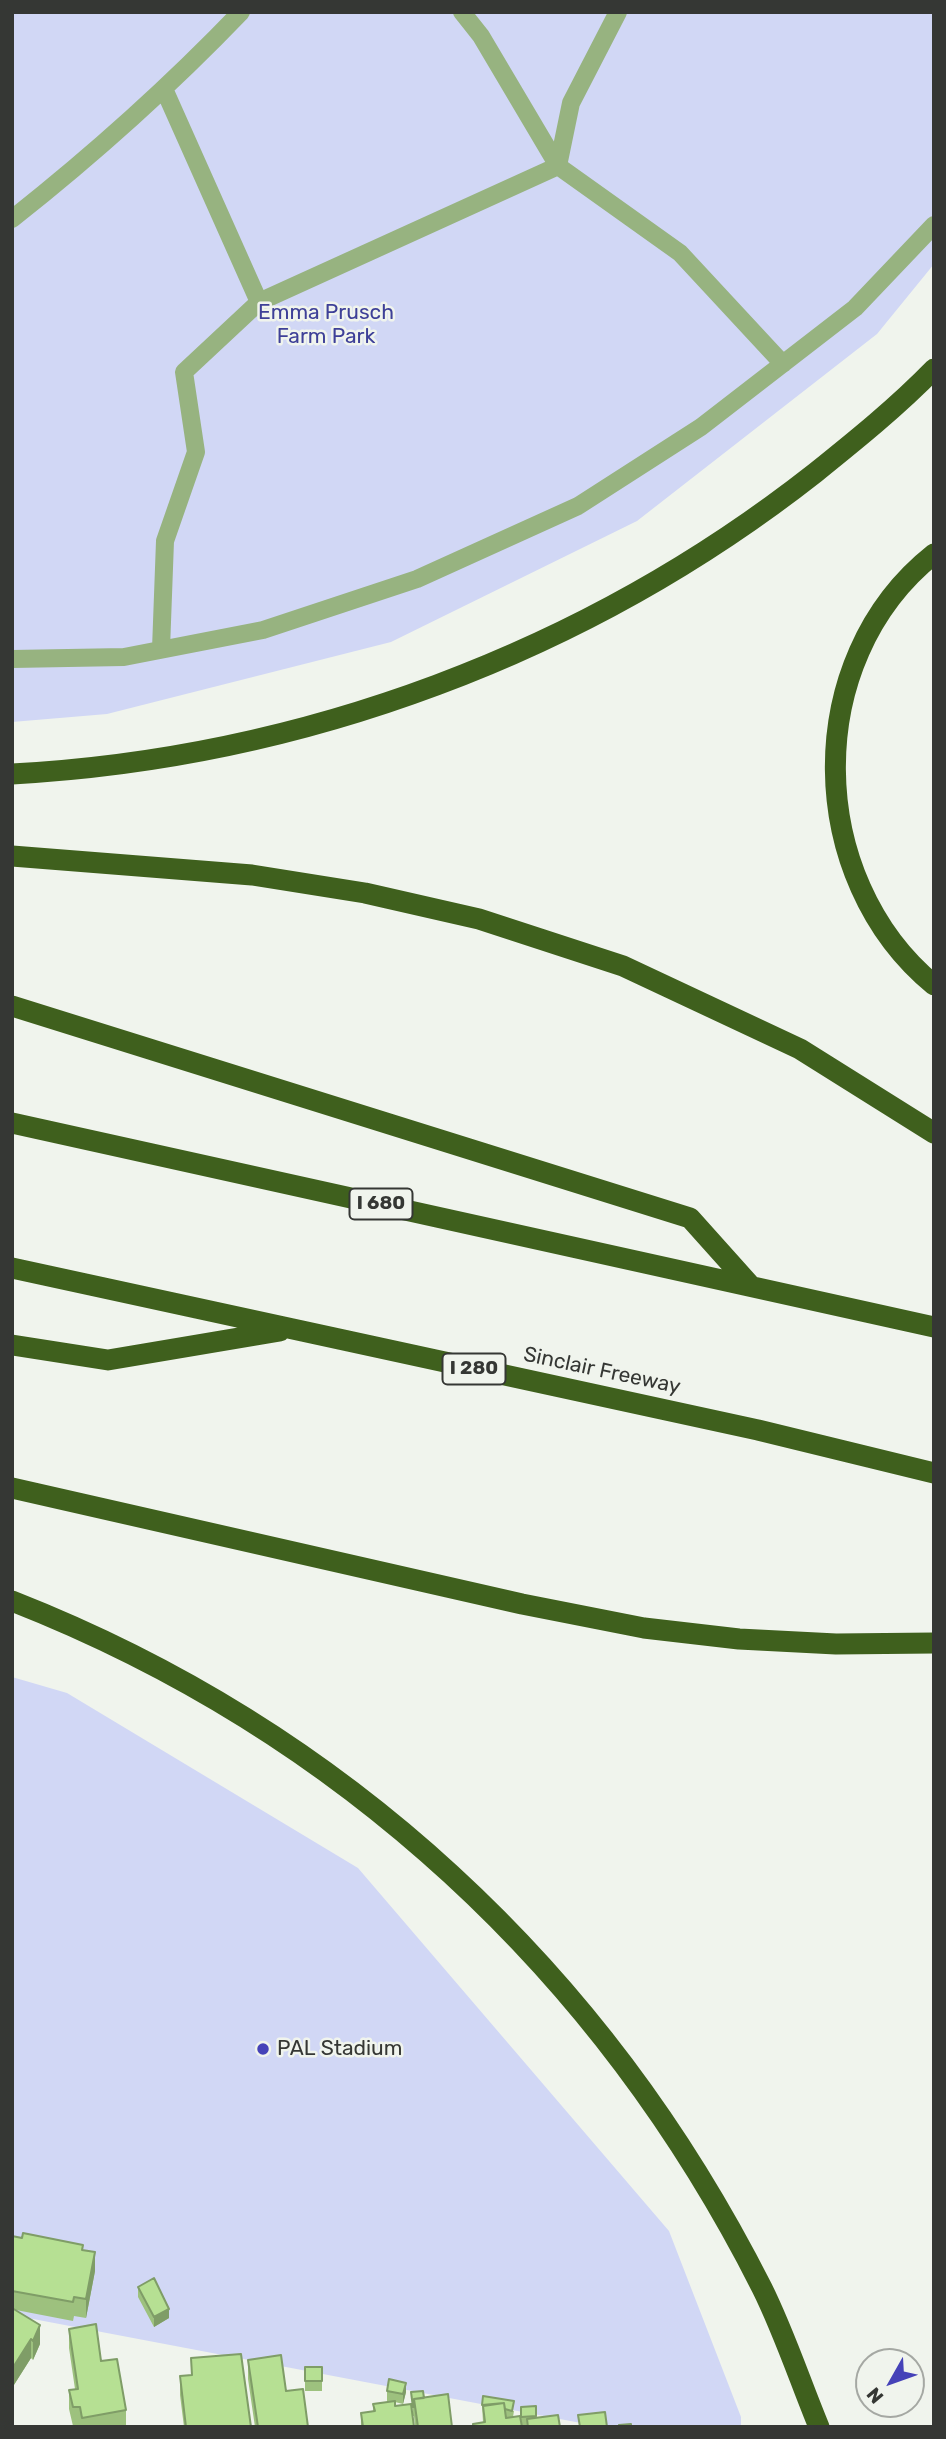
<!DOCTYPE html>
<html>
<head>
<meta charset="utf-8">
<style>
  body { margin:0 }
  #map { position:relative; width:946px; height:2439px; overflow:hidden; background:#f0f4ed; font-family:Rubik,sans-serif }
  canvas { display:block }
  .frame { position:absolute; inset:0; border:14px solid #353734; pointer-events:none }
  .north { position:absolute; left:855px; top:2348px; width:70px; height:70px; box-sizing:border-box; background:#f0f4ed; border:2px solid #a5a8a3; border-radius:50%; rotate:230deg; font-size:19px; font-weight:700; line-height:28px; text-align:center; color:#353734 }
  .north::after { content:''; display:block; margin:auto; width:24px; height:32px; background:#4542b8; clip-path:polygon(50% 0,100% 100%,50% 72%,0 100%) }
</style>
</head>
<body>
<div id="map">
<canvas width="946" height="2439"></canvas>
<div class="frame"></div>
<div class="north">N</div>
</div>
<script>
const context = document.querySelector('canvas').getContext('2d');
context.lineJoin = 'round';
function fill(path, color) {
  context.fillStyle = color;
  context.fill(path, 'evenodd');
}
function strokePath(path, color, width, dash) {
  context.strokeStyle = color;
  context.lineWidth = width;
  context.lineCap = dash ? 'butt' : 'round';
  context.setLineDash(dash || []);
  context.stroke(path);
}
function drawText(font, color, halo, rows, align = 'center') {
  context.font = font + ' Rubik,sans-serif';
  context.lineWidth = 5;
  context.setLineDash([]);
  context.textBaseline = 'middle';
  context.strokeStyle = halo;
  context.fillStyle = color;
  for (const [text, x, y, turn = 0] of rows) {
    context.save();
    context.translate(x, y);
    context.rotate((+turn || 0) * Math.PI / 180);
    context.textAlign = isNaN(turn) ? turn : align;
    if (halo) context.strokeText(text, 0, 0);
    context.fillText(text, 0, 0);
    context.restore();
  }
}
const green = new Path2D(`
  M12,12H934V264L877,334L637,521L391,642L107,714L12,722Z
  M12,1677L67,1693L358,1868L669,2231L741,2417V2427H602L12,2315Z`);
const lane = new Path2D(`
  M462,12L481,36L558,166
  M164,89L259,302
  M558,166L571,103L618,12
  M12,219C93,155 169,87 241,12
  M161,649L165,541L196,452L184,372L259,302L558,166L680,253L783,364
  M12,659L124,657L263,630L417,579L578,506L701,427L855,308L934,225`);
const highway = new Path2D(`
  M934,554C800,660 805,879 934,985
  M12,774C303,758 586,653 815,473C856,440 897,407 934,369
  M12,856L252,875L365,893L479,919L623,966L800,1049L934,1133
  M12,1006L690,1218L750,1285
  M12,1123L934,1327
  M12,1268L758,1430L934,1473
  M12,1345L108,1360L280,1331
  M12,1488L522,1604L644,1628L739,1639L836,1644L934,1643
  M12,1601C343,1731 602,1971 762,2288C784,2332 800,2381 819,2427`);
const wall = new Path2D(`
  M12,2236L83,2250L95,2271L86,2318L74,2316L73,2321L16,2310L40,2344L33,2360L31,2358L12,2388Z
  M138,2287L169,2318L154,2327L138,2297Z
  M69,2329L101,2361L126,2410V2427H80V2425L73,2426L69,2409V2390L75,2389L69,2348Z
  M191,2358L251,2427H184L180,2395V2376L191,2375Z
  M248,2360L286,2391L308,2427H255L248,2379Z
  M305,2367H322V2391H305Z
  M387,2391L406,2392L403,2404L395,2402V2406L414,2427H361V2413L373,2412V2404L391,2402L387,2401Z
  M411,2392L424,2398L452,2427H415L414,2416H413Z
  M482,2405L514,2411L513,2417L521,2425V2407L536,2406V2418L560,2427H473L483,2422Z`);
const shadedWall = new Path2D(`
  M95,2252V2271L86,2318V2299Z
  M169,2309V2318L154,2327V2317Z
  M40,2325V2344L33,2360V2341Z
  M31,2339V2358L12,2388V2369Z
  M406,2383V2392L403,2404V2394Z`);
const building = new Path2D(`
  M23,2233L83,2245L82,2250L95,2252L86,2299L74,2297L73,2302L12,2291L13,2285H12V2236L22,2238Z
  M154,2278L169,2309L154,2317L138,2287Z
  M12,2308L40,2325L33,2341L31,2339L12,2369Z
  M96,2324L101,2361L117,2359L126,2410L82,2418L80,2407H73L69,2390L78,2389L69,2329Z
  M241,2354L251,2427H186L180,2376L192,2375L191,2358Z
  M281,2355L286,2391L303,2389L308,2427H258L248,2360Z
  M305,2367H322V2381H305Z
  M389,2379L406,2383L403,2394L387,2391Z
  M423,2391L424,2398L414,2399V2407H413L411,2392Z
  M448,2394L452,2427H418L414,2399Z
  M483,2396L514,2401L512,2411L505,2409L504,2403L482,2405Z
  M395,2401V2406L411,2404L414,2427H363L361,2413L375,2411L373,2404Z
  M504,2403L506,2418L520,2416L522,2427H473V2424L485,2422L483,2406Z
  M536,2406V2416L521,2417V2407Z
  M605,2412L607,2427H580L578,2415Z
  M558,2415L560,2427H528L527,2419Z
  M631,2424V2427H620L619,2425Z`);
const markers = [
  [263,2049,7,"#4542b8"]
];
const shields = [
  [381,1204,63],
  [474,1369,63]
];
const shieldNames = [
  ["I 680",381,1204],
  ["I 280",474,1369]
];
const parkNames = [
  ["Emma Prusch",326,313],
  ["Farm Park",326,337]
];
const streetNames = [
  ["Sinclair Freeway",602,1371,12]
];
const poiNames = [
  ["PAL Stadium",277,2049]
];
fill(green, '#d1d7f5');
strokePath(lane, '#97b380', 18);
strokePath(highway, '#3f601d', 21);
fill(wall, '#9dc17e');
fill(shadedWall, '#7f9d67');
fill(building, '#b6e093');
strokePath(building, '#7f9d67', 2);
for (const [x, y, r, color] of markers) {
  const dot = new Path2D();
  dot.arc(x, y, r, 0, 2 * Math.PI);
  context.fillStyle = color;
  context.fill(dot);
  strokePath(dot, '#f0f4ed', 2.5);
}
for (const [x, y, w] of shields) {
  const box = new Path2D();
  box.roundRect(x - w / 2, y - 15.5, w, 31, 5);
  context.fillStyle = '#f0f4ed';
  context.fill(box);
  strokePath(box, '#353734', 2);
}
drawText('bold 19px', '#353734', null, shieldNames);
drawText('21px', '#3e4098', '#f0f4ed', parkNames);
drawText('21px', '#353734', '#f0f4ed', streetNames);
drawText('21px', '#353734', '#f0f4ed', poiNames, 'left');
</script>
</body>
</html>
